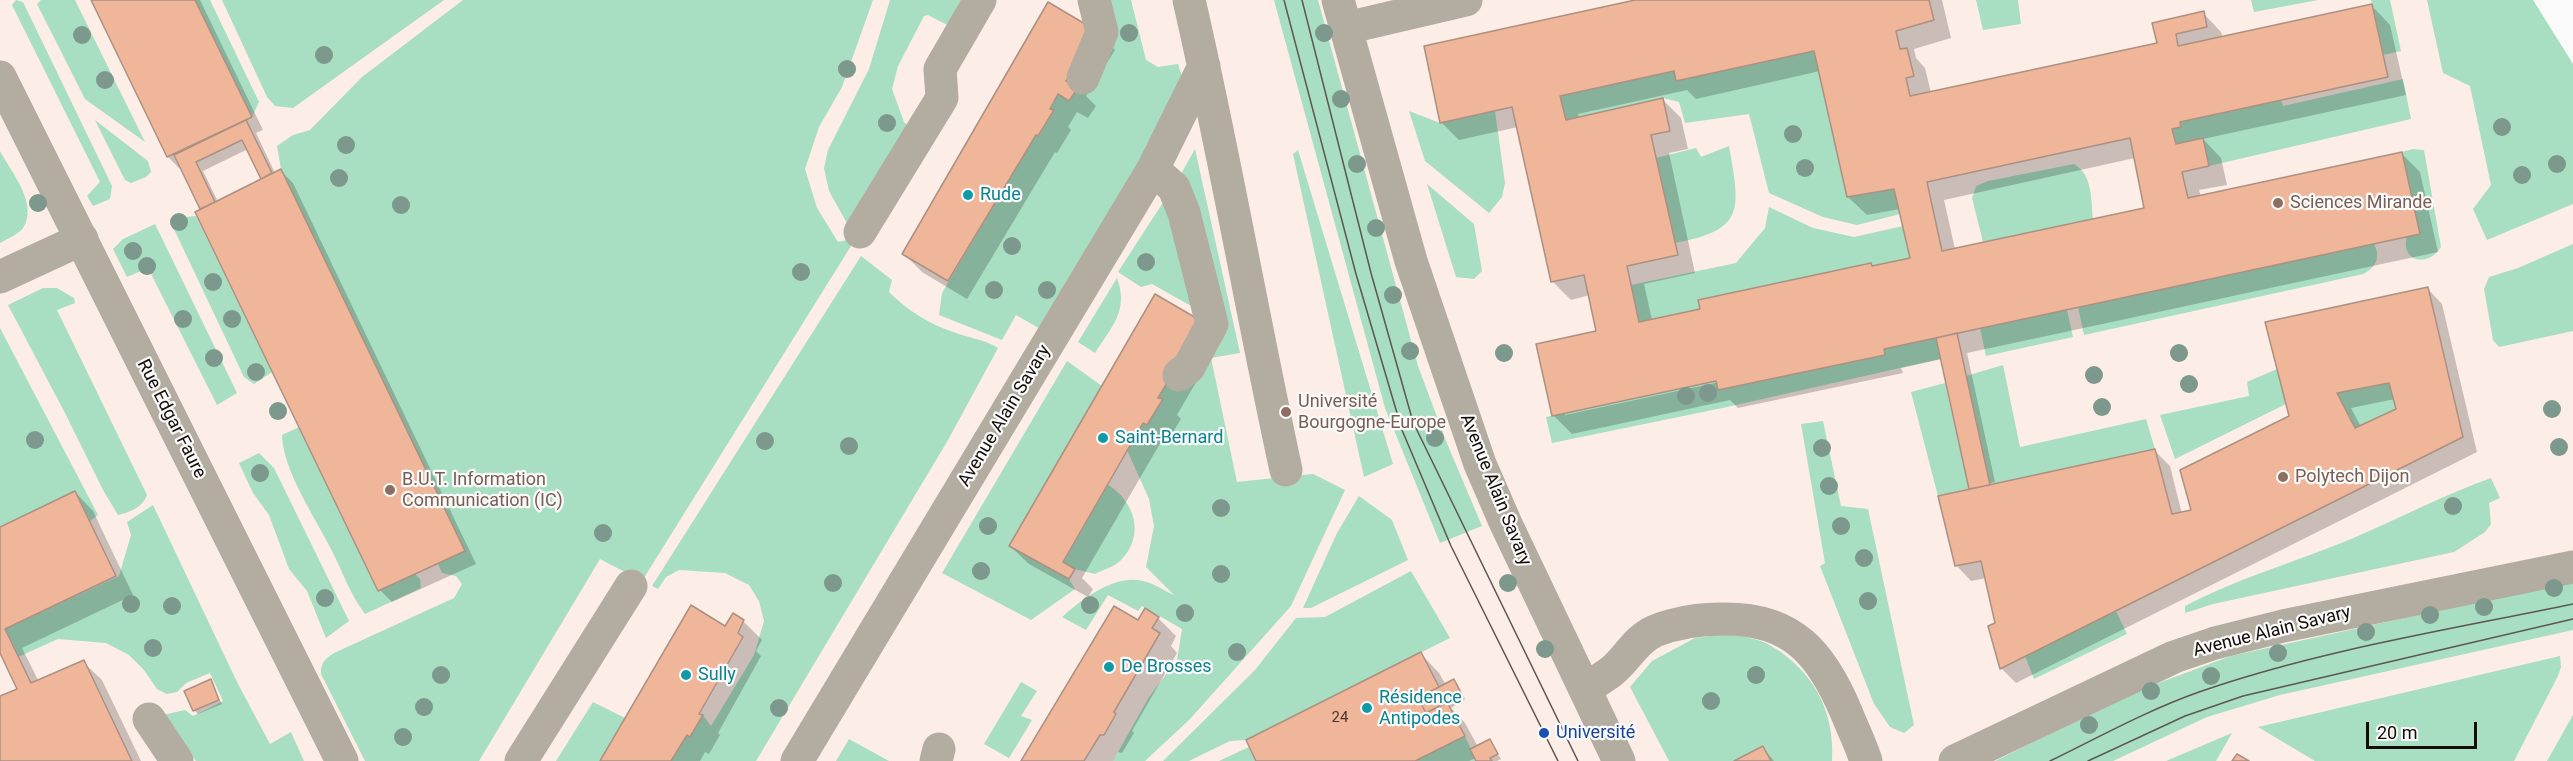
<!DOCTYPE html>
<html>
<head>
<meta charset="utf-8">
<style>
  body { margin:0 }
  #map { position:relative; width:2573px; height:761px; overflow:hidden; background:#fafafa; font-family:Roboto,sans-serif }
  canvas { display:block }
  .scale { position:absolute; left:2366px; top:722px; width:111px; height:27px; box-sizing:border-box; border:3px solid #150b07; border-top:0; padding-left:8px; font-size:18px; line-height:21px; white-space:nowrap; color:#150b07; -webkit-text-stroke:4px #fafafa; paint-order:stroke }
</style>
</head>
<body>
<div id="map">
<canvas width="2573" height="761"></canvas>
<div class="scale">20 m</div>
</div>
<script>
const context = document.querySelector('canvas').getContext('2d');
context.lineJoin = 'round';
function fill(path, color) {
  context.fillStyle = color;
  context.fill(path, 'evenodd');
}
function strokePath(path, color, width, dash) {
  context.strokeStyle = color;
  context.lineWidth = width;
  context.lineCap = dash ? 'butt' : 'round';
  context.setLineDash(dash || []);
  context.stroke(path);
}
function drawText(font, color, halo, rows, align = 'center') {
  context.font = font + ' Roboto,sans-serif';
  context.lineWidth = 4.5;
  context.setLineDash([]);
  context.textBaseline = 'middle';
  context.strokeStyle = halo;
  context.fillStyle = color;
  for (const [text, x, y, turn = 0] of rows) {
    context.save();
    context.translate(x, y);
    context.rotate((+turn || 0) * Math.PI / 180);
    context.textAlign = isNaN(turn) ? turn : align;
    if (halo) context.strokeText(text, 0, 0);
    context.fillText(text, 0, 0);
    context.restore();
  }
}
const built = new Path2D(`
  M0,0H2533L2573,64V761H0Z`);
const green = new Path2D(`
  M16,0L23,2L112,186L110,199L93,206L87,196L100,182L12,5Z
  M41,0H75L145,142L85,99L37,4Z
  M195,0H210L259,102L252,117Z
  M222,0H444L293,108L275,106L267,97Z
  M463,0H873L842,87L819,127L805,169L817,208L838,242L856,238L642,581L600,559L479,761H365L321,674C320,663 326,658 334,653L454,598L462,584L456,576L442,573L438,564L465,551L281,169L277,146L293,135L310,130L362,77Z
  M890,0H971L955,29L928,15L924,16L898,66L892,89L904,122L908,126L849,227L829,191L824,168L828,150L869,69Z
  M1105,0H1131L1146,60L1158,67L1178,64L1183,80L1182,92L1042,330L1016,315L1002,340L939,315L942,293L1036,135L1039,136L1054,111L1050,109L1058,94L1069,101L1079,86Z
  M1274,0H1318L1418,366L1446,441L1482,526L1440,543L1385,408Z
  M1976,0H2018L2021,24L1983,30Z
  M2251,0H2318L2254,12Z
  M2371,0H2390L2401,51L2383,55Z
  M2427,0H2533L2573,64V204L2487,240L2473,209L2491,185L2470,86L2443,73Z
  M1814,51L1847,197L1894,189L1900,214L1857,225L1823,217L1769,193L1749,114L1685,123L1679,102L1663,98L1566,120L1560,96L1674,71L1676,81Z
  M2403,79L2411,119L2209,166L2203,138L2176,144L2172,129L2180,122L2281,100L2283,106Z
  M1409,111L1440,123L1495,111L1505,183L1502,197L1489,213L1425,161Z
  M95,120L148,161L151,172L146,177L131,183L125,180Z
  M1729,146C1740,209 1746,230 1675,243L1656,158L1696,148L1701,157Z
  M1195,149L1240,353L1211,358L1237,482L1313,474L1345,490L1291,606L1190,719L1145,761H1113L1149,697L1177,660L1182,629L1142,606L1138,611L1108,595L1086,630L1062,617C1082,599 1115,574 1143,581C1154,583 1164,591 1174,595L1146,567L1154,526L1149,499L1127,450L1143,423L1147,425L1163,400L1158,398L1171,376L1216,322L1181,174Z
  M2413,149L2424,150L2441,247C2428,268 2400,262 2407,236L2420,233L2402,152Z
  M1298,150L1393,464L1364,477L1293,154Z
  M0,151C11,172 39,204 23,228C19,234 7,239 0,243Z
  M2074,164C2093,175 2091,200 2093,220L1983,242L1972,198L1976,186L1988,181Z
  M1427,184L1474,224L1482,271L1474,279L1456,277Z
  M1171,190L1200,311L1152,284L1141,287L1118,272Z
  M1769,207L1813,228L1854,237L1903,226L1910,258L1872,266L1871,263L1699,300L1700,309L1639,322L1631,285L1736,263L1765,228Z
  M196,216L272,372L254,384L244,377L172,225L175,218Z
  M155,224L237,393L217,405L151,274L141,271L127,277L113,249L123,239Z
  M2374,244C2381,257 2376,268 2363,274L2084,335L2078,307Z
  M2573,244V331L2499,347L2493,340L2484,289L2489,277L2518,268Z
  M861,256L892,280L889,292C907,310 929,324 953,332C968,338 984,339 998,348L948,440L756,761H671L687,735L690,736L703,715L711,726L754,655L764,621L759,601L749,585L725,573L679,570L666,577L658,589L652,586Z
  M1117,278C1129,311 1112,326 1095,353L1078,342Z
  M43,288H57L74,298L75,303L57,310L147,495C142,508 130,512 118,515L103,490L65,413L8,305Z
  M2067,310L2073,337L1986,356L1980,328Z
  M0,328L98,515L90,521L75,491L0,527Z
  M1936,338L1940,359L1727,407L1552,443L1546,417L1716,381L1719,390L1885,355L1884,349Z
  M1067,361L1102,386L1009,546L1069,579L1075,589L1031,620L942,573Z
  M2003,365L2020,447L2146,419L2155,449L1990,485L1966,376Z
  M2277,369L2286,404L2175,459L2160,415L2249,396L2247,382Z
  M1945,383L1969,489L1938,496L1911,392Z
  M2389,383L2396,409L2355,428L2337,393Z
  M1823,421L1841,506L1868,509L1914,725L1904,733L1890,727L1874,704L1820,566L1825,563L1801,424Z
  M299,427L378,591L415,574L420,579L421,588L365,614C349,593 343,572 331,549C315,517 283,471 282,435Z
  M259,453L274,468L349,621L326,638L307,591L289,569L269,515L253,493L239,463Z
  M2491,478L2500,498L2489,503L2491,524L2485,532L2454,552L2213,604L2185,613V606C2238,578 2296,562 2351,539C2398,519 2443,495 2491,478Z
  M1107,484C1135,501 1146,536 1120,561C1114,567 1102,570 1095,574L1075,569L1063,562Z
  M1359,496L1392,520L1408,560L1311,608H1303L1337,533Z
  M153,505L237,682L270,744L291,732L304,761H196L163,715L185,710L193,716L223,701L210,673L186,683L177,692L167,694L157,689L144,670L129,655L106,643L58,639L18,657L5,629L119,576L131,535L127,522Z
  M1411,571L1450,638L1246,740L1230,741L1189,761H1163L1255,670L1296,618L1325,617Z
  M2573,581V630L2280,695L2207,717L2113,761H1995L2137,691L2231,656Z
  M2116,611L2127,634L2034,679L2025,656Z
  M1732,633C1744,637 1760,639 1771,646C1814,671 1835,712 1832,761H1669L1630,687L1652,661L1695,638Z
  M2560,656L2561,667L2558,676L2514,761H2315L2258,727Z
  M1021,682L1037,691L1021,716L1032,720L1009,758L984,744Z
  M593,702L625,718L600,761H556Z
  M2573,715V761H2547Z
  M2232,733L2216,761H2166Z
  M1465,736L1476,761H1415Z
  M849,739L889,761H836Z
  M1249,747L1256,761H1219Z`);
const shadow = new Path2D(`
  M92,0H200L263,130L256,133L275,173L281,171L293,183L476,564L392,602L380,590L203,210L182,168L180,169L168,157ZM248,149L263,179L218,202L203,171Z
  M1642,0H1942L1951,38L1914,49L1916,58L1925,68L1931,93L2158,45L2203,13L2221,32L2223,38L2372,6L2390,25L2406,95L2203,139L2221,158L2227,185L2199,190L2201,197L2402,154L2420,172L2438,252L1967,353L1995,482L1970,488L1942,359L1901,368L1903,373L1738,408L1730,400L1572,434L1553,415L1598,332L1590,295L1571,300L1552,281L1518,127L1459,140L1441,122ZM1820,71L1848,197L1867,215L1900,209L1912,259L1873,267L1871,264L1702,310L1652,320L1644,284L1695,273L1669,153L1688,149L1681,118L1663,100L1579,119L1578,114L1687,90L1696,99ZM2135,158L2146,209L1955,249L1944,200ZM1723,378L1724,381L1565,415V412Z
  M1096,32L1115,50L1086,96L1096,106L1088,118L1077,112L1068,127L1071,130L1057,153L1055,152L967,299L922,272L904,254Z
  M2427,288L2442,304L2477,452L2016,683L2001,668L1996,624L1986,578L1971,581L1956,565L2155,451L2170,466L2182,514L2193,511ZM2395,399L2397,410L2361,427L2351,408Z
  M1155,296L1220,341L1177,415L1181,419L1166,443L1162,440L1082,578L1093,589L1088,597L1029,564L1010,546Z
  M75,492L93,511L133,595L22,648L39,682L83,662L102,680L141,761H0V698L19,689L0,649V528Z
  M1158,618L1176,636L1171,646L1177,653L1132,731L1134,733L1122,753L1118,752L1113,761H1023Z
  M743,621L762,640L756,651L761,656L718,733L720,735L709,754L705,752L700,761H602L726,628Z
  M1421,654L1439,673L1446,685L1454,681L1458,685L1465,699L1451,708L1465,723L1478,747L1489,741L1501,759L1497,761H1478L1476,758L1469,761H1257Z
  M210,681L222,704L198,714L194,710Z
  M1763,748L1774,761H1737Z`);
const building = new Path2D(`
  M91,0H195L252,117L167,157Z
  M1635,0H1929L1934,20L1896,31L1900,49L1907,48L1914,76L1906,78L1910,96L2157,43L2152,23L2204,11L2207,27L2176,34L2178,46L2372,4L2388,77L2180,122L2181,127L2172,129L2176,144L2203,138L2209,166L2182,172L2188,198L2402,152L2420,234L1884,349L1885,355L1718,390L1716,381L1552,416L1536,344L1596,331L1584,275L1551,282L1512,107L1440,123L1424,46ZM1814,51L1847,197L1894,189L1910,258L1872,266L1871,263L1698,300L1700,309L1639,322L1627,266L1678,255L1651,135L1670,131L1663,98L1566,120L1560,96L1674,71L1676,81ZM2130,138L2144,208L1942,251L1927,182Z
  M1048,2L1097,31L1066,81L1079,86L1069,101L1058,94L1050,109L1054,110L1038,136L1036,135L948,281L902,254Z
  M246,120L272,173L261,179L242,140L196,162L215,202L200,209L174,155Z
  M281,169L465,551L378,591L195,212Z
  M2428,287L2463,437L2000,669L1988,626L1995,623L1981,561L1955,566L1938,496L2155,449L2172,514L2191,510L2180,470L2289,416L2265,322ZM2389,383L2396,409L2355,428L2337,393Z
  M1155,294L1203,322L1158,398L1163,399L1147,425L1143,423L1063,562L1075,569L1069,579L1009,546Z
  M1957,333L1990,485L1969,489L1936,338Z
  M75,491L116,576L5,629L31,683L84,660L132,761H0V696L17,689L0,653V527Z
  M691,605L725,626L733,613L744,620L738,633L743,637L699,714L703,715L690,737L687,735L671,761H600Z
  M1114,606L1138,620L1145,608L1159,617L1152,628L1160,633L1114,712L1116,714L1104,735H1100L1084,761H1021Z
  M1421,652L1439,687L1418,698L1426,713L1447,702L1465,736L1415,761H1256L1246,740Z
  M211,679L219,700L193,711L184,691Z
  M1454,679L1462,695L1426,713L1418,698Z
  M1490,739L1498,754L1490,758L1492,761H1476L1470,749Z
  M1763,746L1771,761H1734Z
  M2237,754L2249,761H2232Z`);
const minor = new Path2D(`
  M1189,0C1225,156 1252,314 1286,470
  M1338,0L1411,261L1480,464L1506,524L1619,761
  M1346,28L1466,0
  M0,77L342,761
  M1083,78L1102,32L1094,0
  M1153,169L1174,188L1184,213L1212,324L1189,367L1179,375
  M860,232L942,98L940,69L980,0
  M0,277L82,239
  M1585,689C1594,683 1603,678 1612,671C1628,658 1635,640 1655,631C1675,623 1701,619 1723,619C1793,618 1822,654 1847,714C1853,729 1861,745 1866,761
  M149,719L177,761
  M521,761L631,586
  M797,761L1153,169L1204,66
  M936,761L939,749
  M1955,761L2174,657L2215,643L2283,626L2573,567`);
const tram = new Path2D(`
  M1284,0L1356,274L1402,430L1451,546L1558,761
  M1302,0L1371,273L1413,422L1578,761
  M2050,761C2099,737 2148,710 2199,692C2320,650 2448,630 2573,604
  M2088,761L2185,716L2243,696L2573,619`);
const trees = [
  [1129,33],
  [1324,33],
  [82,35],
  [324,55],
  [847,69],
  [105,80],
  [1341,99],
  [887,123],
  [2502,127],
  [1793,134],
  [346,145],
  [1357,164],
  [2557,164],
  [1805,168],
  [2522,175],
  [339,178],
  [38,203],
  [401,205],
  [179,222],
  [1376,228],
  [1012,246],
  [133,251],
  [1146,262],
  [147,266],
  [801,272],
  [213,282],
  [994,290],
  [1047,290],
  [1393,295],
  [183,319],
  [232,319],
  [1410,351],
  [1504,353],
  [2179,353],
  [214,358],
  [256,372],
  [2094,375],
  [2189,384],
  [1708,393],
  [1686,396],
  [2102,407],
  [2552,409],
  [278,411],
  [1435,438],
  [35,440],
  [765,441],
  [849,446],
  [2559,447],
  [1822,448],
  [260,473],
  [1829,486],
  [2453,506],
  [1221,508],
  [988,526],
  [1841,526],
  [603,533],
  [1864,558],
  [981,571],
  [1221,574],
  [833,583],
  [1508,583],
  [2554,588],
  [325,598],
  [1868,601],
  [131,604],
  [1090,605],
  [172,606],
  [2484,607],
  [1185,613],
  [2430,615],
  [2366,632],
  [153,648],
  [1545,649],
  [1237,652],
  [2278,653],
  [441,675],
  [1756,675],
  [2211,676],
  [2151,691],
  [1711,701],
  [424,707],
  [779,708],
  [2089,725],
  [403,737]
];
const markers = [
  [968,195,6,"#0f9aa8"],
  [2278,203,6,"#8d6e63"],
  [1286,412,6,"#8d6e63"],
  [1103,438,6,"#0f9aa8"],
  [2283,477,6,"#8d6e63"],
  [390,490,6,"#8d6e63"],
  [1109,667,6,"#0f9aa8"],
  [686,675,6,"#0f9aa8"],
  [1367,708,6,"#0f9aa8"],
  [1544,733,6,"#1a4fb4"]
];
const numberNames = [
  ["24",1340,718]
];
const cultureNames = [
  ["Rude",980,195],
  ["Saint-Bernard",1115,438],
  ["De Brosses",1121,667],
  ["Sully",698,675],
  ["Résidence",1379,698],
  ["Antipodes",1379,719]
];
const educationNames = [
  ["Sciences Mirande",2290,203],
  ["Université",1298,402],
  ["Bourgogne-Europe",1298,423],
  ["Polytech Dijon",2295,477],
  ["B.U.T. Information",402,480],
  ["Communication (IC)",402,501]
];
const streetNames = [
  ["Avenue Alain Savary",1005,416,-59],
  ["Rue Edgar Faure",171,419,63],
  ["Avenue Alain Savary",1495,490,68],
  ["Avenue Alain Savary",2272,632,-14]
];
const transitNames = [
  ["Université",1556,733]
];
fill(built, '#fdede7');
fill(green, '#a8dec1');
fill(shadow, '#0003');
fill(building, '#efb699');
strokePath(building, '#ac9183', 1.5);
strokePath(minor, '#b3aca1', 33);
strokePath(tram, '#5d5653', 1.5);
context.fillStyle = '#7d988c';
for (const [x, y] of trees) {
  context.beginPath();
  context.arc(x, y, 9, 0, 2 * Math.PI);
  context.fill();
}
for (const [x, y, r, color] of markers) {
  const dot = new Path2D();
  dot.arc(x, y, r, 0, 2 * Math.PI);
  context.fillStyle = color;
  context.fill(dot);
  strokePath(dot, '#fafafa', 2);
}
drawText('15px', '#4c362c', null, numberNames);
drawText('18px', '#0d838f', '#fafafa', cultureNames, 'left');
drawText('18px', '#785e54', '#fafafa', educationNames, 'left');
drawText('18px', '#150b07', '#fafafa', streetNames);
drawText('18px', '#164399', '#fafafa', transitNames, 'left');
</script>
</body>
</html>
